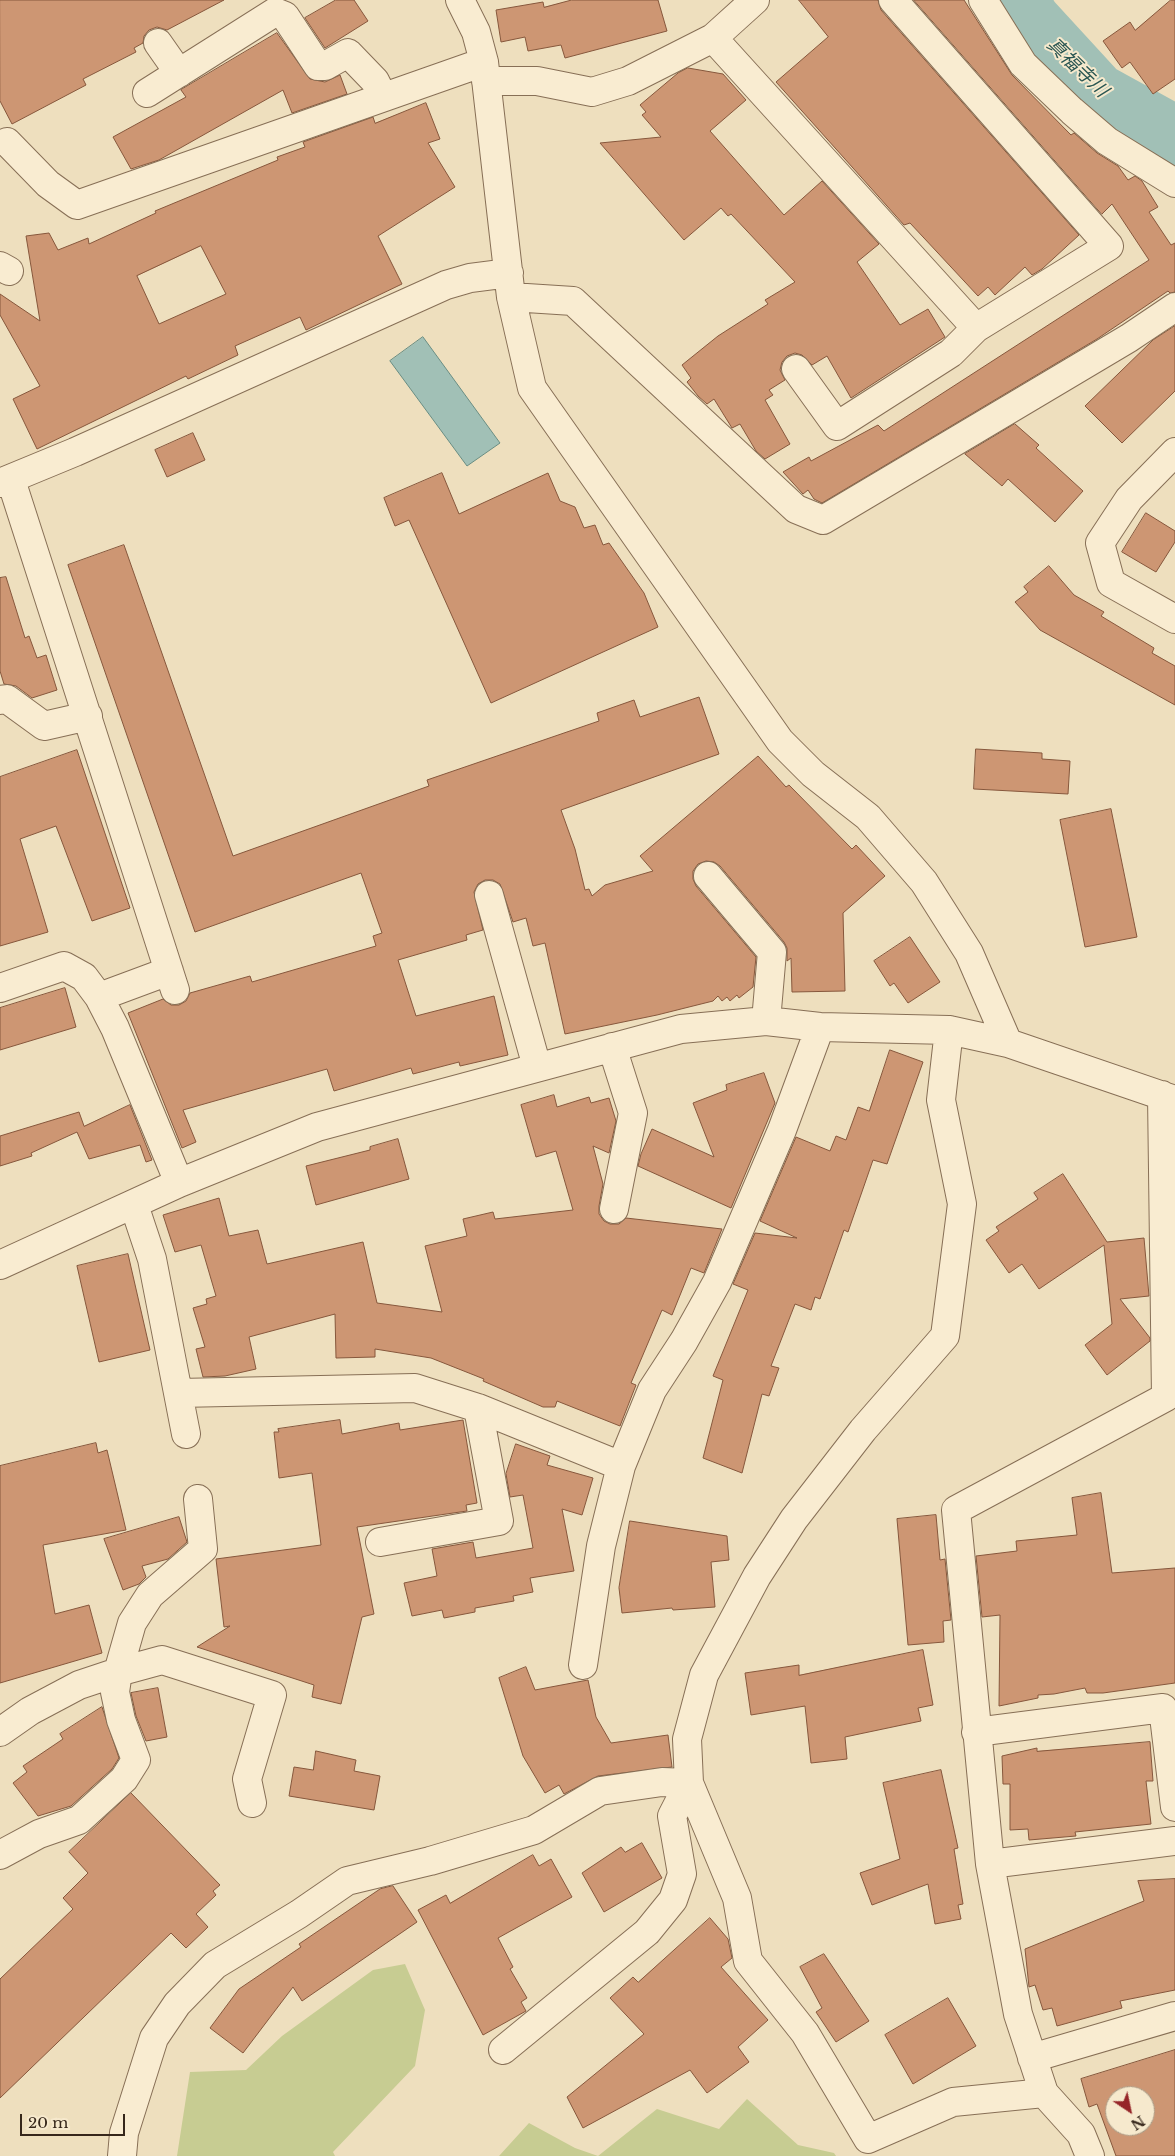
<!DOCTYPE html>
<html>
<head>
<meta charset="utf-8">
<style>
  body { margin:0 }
  #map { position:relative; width:1175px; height:2156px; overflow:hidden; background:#eedfbe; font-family:"Libre Baskerville",serif }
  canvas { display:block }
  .north { position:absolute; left:1105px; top:2086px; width:50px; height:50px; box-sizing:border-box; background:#f6e9cd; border:1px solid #a99b86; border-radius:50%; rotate:146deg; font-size:14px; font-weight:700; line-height:20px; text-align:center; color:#36271b }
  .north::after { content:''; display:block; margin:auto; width:18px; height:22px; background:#962629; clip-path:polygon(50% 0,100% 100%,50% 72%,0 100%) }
  .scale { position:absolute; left:20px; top:2114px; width:105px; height:22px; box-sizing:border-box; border:2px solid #36271b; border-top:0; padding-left:6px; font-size:15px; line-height:18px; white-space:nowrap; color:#36271b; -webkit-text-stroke:4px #f6e9cd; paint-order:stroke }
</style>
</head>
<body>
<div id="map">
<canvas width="1175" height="2156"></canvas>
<div class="north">N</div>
<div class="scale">20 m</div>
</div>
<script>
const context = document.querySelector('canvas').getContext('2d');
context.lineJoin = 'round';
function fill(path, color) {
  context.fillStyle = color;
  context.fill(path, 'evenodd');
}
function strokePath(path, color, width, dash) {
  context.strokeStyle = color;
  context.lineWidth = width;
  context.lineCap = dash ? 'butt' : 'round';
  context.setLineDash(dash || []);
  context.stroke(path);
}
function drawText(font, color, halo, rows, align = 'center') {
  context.font = font + ' "Libre Baskerville","Noto Sans JP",serif';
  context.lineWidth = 4;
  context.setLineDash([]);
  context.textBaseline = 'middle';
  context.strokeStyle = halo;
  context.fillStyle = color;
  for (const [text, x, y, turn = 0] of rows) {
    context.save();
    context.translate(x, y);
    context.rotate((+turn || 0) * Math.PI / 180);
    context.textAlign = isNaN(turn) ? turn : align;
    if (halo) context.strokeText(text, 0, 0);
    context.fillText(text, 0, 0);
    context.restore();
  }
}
const green = new Path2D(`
  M405,1964L425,2010L415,2066L333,2152L335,2156H177L190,2072L246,2070L282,2036L373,1970Z
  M747,2099L798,2145L834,2153L836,2156H499L529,2123L575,2148L598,2156L657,2109L719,2129Z`);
const water = new Path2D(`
  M423,337L500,443L467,466L390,361Z`);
const river = new Path2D(`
  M1017,0L1030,21L1097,94L1175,137`);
const building = new Path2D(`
  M0,0H224L167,30L157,27L149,30L144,36L143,43L134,48L136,52L83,79L86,85L12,124L0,101Z
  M336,0H354L368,21L325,48L305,18Z
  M572,0H658L667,31L565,58L561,45L528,51L525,37L501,42L496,10L543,2L544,7Z
  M799,0H878L881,10L1079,235L1042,269L1032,275L1025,267L995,295L988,287L978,296L910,223L904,225L776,82L828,37Z
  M914,0H964L1012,75L1071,135L1074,133L1097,153L1118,166L1128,180L1135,176L1142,181L1158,207L1149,212L1171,245L1175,243V292L1170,293L1168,291L1097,339L822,503L814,499L808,490L803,494L783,472L809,457L811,461L878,425L884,431L1149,260L1112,204L1102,214Z
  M1171,0H1175V79L1153,94L1130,62L1122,68L1103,41L1130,22L1135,30Z
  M277,33L310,79L325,82L340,75L347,94L292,113L283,90L159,160L131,169L113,137L186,97L181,90Z
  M688,68L723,74L746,100L710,131L784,215L822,181L879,244L857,262L900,325L928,309L945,337L851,398L827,356L812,365L802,355L795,353L787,356L782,362L780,370L785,380L769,390L773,395L765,400L790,444L765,459L756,451L740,424L732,428L714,399L707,404L698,396L687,382L691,378L682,365L718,336L768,304L765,300L795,282L731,214L728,216L721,208L684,240L600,143L661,137L642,115L646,112L640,105L678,73Z
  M426,103L440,139L428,143L455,187L378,236L402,284L306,330L300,317L235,346L238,355L188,379L186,376L37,449L13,399L40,386L0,315V294L40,321L26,236L49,233L58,250L88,238L89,244L156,213L155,211L278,160L277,157L305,147L303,142L373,117L375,123ZM201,246L226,294L159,324L137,276Z
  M1175,326V391L1122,443L1085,406L1153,340Z
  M1015,424L1039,445L1036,448L1083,491L1055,522L1008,479L1002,486L965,454Z
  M193,433L205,460L167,477L155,450Z
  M442,473L459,514L548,473L560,501L575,507L584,528L595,525L603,545L609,543L644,593L658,627L491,703L409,520L395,526L384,498Z
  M1146,513L1175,531V542L1156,572L1122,552Z
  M124,545L233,856L429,786L427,780L599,721L597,713L634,700L640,717L699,697L719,754L561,810L575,849L585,890L589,889L592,896L605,885L653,871L640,856L758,756L786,787L789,785L852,849L856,845L885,876L843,913L845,991L792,992L791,958L787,961V948L784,942L720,866L714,862L706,861L698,864L693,871V879L696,886L756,957L753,987L739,998L737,995L730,1001L727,997L722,1001L718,996L713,1001L657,1015L565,1034L545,943L533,946L526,918L513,922L500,884L493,880H485L478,884L474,892L483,930L466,935L467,940L398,960L416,1016L494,996L508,1055L460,1066L459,1062L413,1074L411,1068L334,1091L327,1069L183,1110L196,1142L182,1148L128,1013L163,999L171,1005H179L186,1001L190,993L250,976L252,982L376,946L373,936L382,933L361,873L195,932L68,565Z
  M1049,566L1074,595L1104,612L1101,616L1154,648L1152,653L1175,666V705L1040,630L1015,602L1028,592L1024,587Z
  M6,577L25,638L29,636L37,658L46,655L57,690L32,698L16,686L4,684L0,671V578Z
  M976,749L1042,753V759L1070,761L1068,794L974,789Z
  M77,750L130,908L92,921L56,826L20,839L48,932L0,946V777Z
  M1111,809L1137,937L1085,947L1060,820Z
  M910,937L940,982L908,1003L894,983L890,986L874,961Z
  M65,988L76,1027L0,1050V1008Z
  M890,1050L923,1062L887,1164L873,1160L848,1232L844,1230L820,1299L815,1297L811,1310L795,1304L771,1366L779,1368L769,1396L762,1394L742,1473L703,1458L723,1380L713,1376L748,1290L733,1284L755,1233L797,1238L760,1221L796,1137L830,1151L836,1136L846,1140L858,1107L869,1111Z
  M764,1073L775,1103L731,1208L638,1166L641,1154L652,1129L714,1157L693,1103L727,1090L726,1085Z
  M554,1095L557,1107L589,1097L591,1103L609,1098L616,1121L609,1153L593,1146L603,1184L599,1206V1214L604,1221L610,1224H619L626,1218L722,1229L704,1273L691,1268L672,1315L662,1310L631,1383L636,1385L620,1426L557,1401L555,1407H543L483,1381L484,1379L431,1358L375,1349V1357L336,1358L335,1314L249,1337L256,1369L225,1376L203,1377L196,1349L205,1347L193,1308L207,1304L206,1299L216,1296L201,1245L175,1252L163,1215L219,1198L229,1236L258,1230L267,1264L363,1242L377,1303L442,1312L425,1246L467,1236L463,1219L493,1212L495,1219L573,1210L556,1151L536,1157L521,1105Z
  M130,1105L152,1160L146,1162L140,1145L89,1159L77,1132L31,1153L32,1156L0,1166V1136L79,1112L84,1126Z
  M398,1139L409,1179L316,1205L306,1166L370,1150V1147Z
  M1063,1174L1107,1242L1144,1238L1149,1296L1120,1299L1150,1338V1341L1107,1375L1085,1345L1112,1324L1104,1245L1039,1289L1022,1264L1009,1273L986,1240L999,1231L996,1227L1038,1199L1034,1193Z
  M128,1254L150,1350L99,1362L77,1266Z
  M340,1420L342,1434L399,1423L400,1430L463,1420L477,1503L466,1505L467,1511L357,1527L374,1614L362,1617L341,1704L312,1697L314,1685L197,1647L230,1626L224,1627L216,1559L321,1545L312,1473L279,1478L274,1432H279L278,1429Z
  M96,1443L98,1453L107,1450L126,1530L43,1545L55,1614L89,1605L102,1653L0,1683V1466Z
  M516,1444L550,1456L547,1465L593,1478L582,1515L562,1509L574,1571L530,1578L533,1592L513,1596L514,1601L475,1608V1612L444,1618L442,1610L412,1616L404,1583L437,1576L432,1549L473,1542L476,1558L533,1548L523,1495L510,1497L506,1474Z
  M1101,1493L1112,1573L1175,1568V1683L1103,1693H1087L1085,1688L1054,1694L1038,1695V1698L999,1706L1000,1615L982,1617L976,1556L1017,1551L1016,1541L1077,1535L1072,1498Z
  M936,1515L940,1560L945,1559L951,1620L943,1621L944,1642L908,1645L897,1519Z
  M179,1517L187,1542L168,1559L142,1566L146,1577L139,1584L123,1590L104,1539Z
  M630,1521L727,1536L729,1560L711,1562L715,1607L673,1610L672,1608L622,1613L619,1588Z
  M923,1650L933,1705L918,1708L921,1721L845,1737L847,1759L811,1763L805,1706L751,1715L745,1673L799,1665V1675Z
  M526,1667L535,1690L588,1680L596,1717L611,1743L668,1735L672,1767L598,1776L564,1794L559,1785L545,1793L523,1756L499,1678Z
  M158,1688L167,1737L146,1741L136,1716L131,1693Z
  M102,1707L119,1758L112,1769L71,1806L38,1816L13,1783L27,1772L23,1766L63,1739L60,1734Z
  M1150,1742L1153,1781H1146L1151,1824L1075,1832L1076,1836L1029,1840L1028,1829L1010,1830V1784H1003L1002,1756L1037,1748V1751Z
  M316,1751L356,1760L354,1771L380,1776L374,1810L289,1796L294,1767L313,1770Z
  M941,1770L958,1848L954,1849L963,1904L958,1905L961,1919L935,1924L928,1884L872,1905L860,1873L900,1859L883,1783Z
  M131,1793L220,1885L213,1891L216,1895L196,1914L208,1927L186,1948L171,1933L0,2098V1979L73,1909L63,1898L88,1873L69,1852Z
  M642,1843L662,1878L604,1912L582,1873L621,1847L625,1852Z
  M533,1855L539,1866L551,1859L572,1897L498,1938L513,1967L510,1969L527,1998L521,2002L526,2011L483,2035L418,1910L446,1895L450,1903Z
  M1175,1879V1990L1120,2001L1122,2008L1057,2026L1052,2008L1043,2010L1035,1985L1029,1987L1025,1949L1144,1901L1138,1881Z
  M393,1886L417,1922L302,2001L293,1987L243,2053L210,2028L239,1989L301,1947L299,1944L380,1889Z
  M710,1918L728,1939L732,1958L721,1967L768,2020L738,2047L749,2062L707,2093L690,2070L583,2128L567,2097L644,2034L610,1998L633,1977L638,1982Z
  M824,1954L869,2021L836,2042L816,2012L822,2008L800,1967Z
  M948,1998L976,2046L913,2084L885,2035Z
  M1175,2050V2156H1116L1097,2104L1089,2107L1081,2079ZM1115,2096H1145V2126H1115Z`);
const minor = new Path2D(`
  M460,0L476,32L484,62L511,297L532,388L780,741L813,774L868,817L924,882L969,953L1008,1043
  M983,0L1023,64L1072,111L1107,141L1175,183
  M713,38L976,328
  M158,43L179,73
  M486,81H537L592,92L628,81L713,38L755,0
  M147,93L275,12L285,16L318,66H325L348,53L375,81L383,97
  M7,142L48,184L77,205L484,62
  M0,266L9,271
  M511,297L573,301L796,509L823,520L1129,338L1175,307
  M796,369L837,426L951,353L976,328L1109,246L893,0
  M1175,452L1129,499L1100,543L1111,583L1175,619
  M11,480L175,990
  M0,483L75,452L446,285L470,278L509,273
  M0,700L7,699L44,726L88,716
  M708,876L772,952L766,1021
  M489,895L537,1067
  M0,988L64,966L84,977L99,997L115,1028L179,1183
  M99,997L169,971
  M949,1030L941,1100L962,1204L945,1336L863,1430L794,1519L757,1576L704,1675L687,1739L689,1783L737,1898L748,1961L805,2033L868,2139L953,2102L1044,2093
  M612,1047L633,1113L614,1209
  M134,1205L152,1259L186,1434
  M0,1265L179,1183L317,1127L681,1029L766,1021L820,1027L949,1030L1008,1043L1175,1100
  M179,1393L415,1388L478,1408L621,1466
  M380,1542L499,1521L478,1408
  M583,1665L601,1546L621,1466L652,1390L684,1341L717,1282L782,1130L820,1027
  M0,1732L30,1711L79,1685L118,1672L162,1660L272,1695L247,1779L252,1803
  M976,1732L1163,1708L1175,1807
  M0,1855L39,1834L79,1820L124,1779L136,1760L121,1720L115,1692L118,1672L132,1623L150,1595L203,1549L198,1499
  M990,1864L1175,1841
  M503,2050L647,1932L673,1900L682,1874L672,1816L689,1783
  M1032,2058L1175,2016
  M122,2156L124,2133L154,2038L177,2004L215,1965L299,1914L347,1881L430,1861L534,1830L600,1791L662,1782L689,1783
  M1090,2156L1081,2134L1044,2093L1018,2014L990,1864L956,1510L1166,1397L1162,1095`);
const waterNames = [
  ["真福寺川",1077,68,44]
];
fill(green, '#c7cc92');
fill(water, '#a1c0b6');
strokePath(water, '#698d83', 1);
strokePath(river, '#a1c0b6', 62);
fill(building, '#cd9673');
strokePath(building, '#86573c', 1);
strokePath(minor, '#876f56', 30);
strokePath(minor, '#f9ecd1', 28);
drawText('italic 19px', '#2a5652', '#f6e9cd', waterNames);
</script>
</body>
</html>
